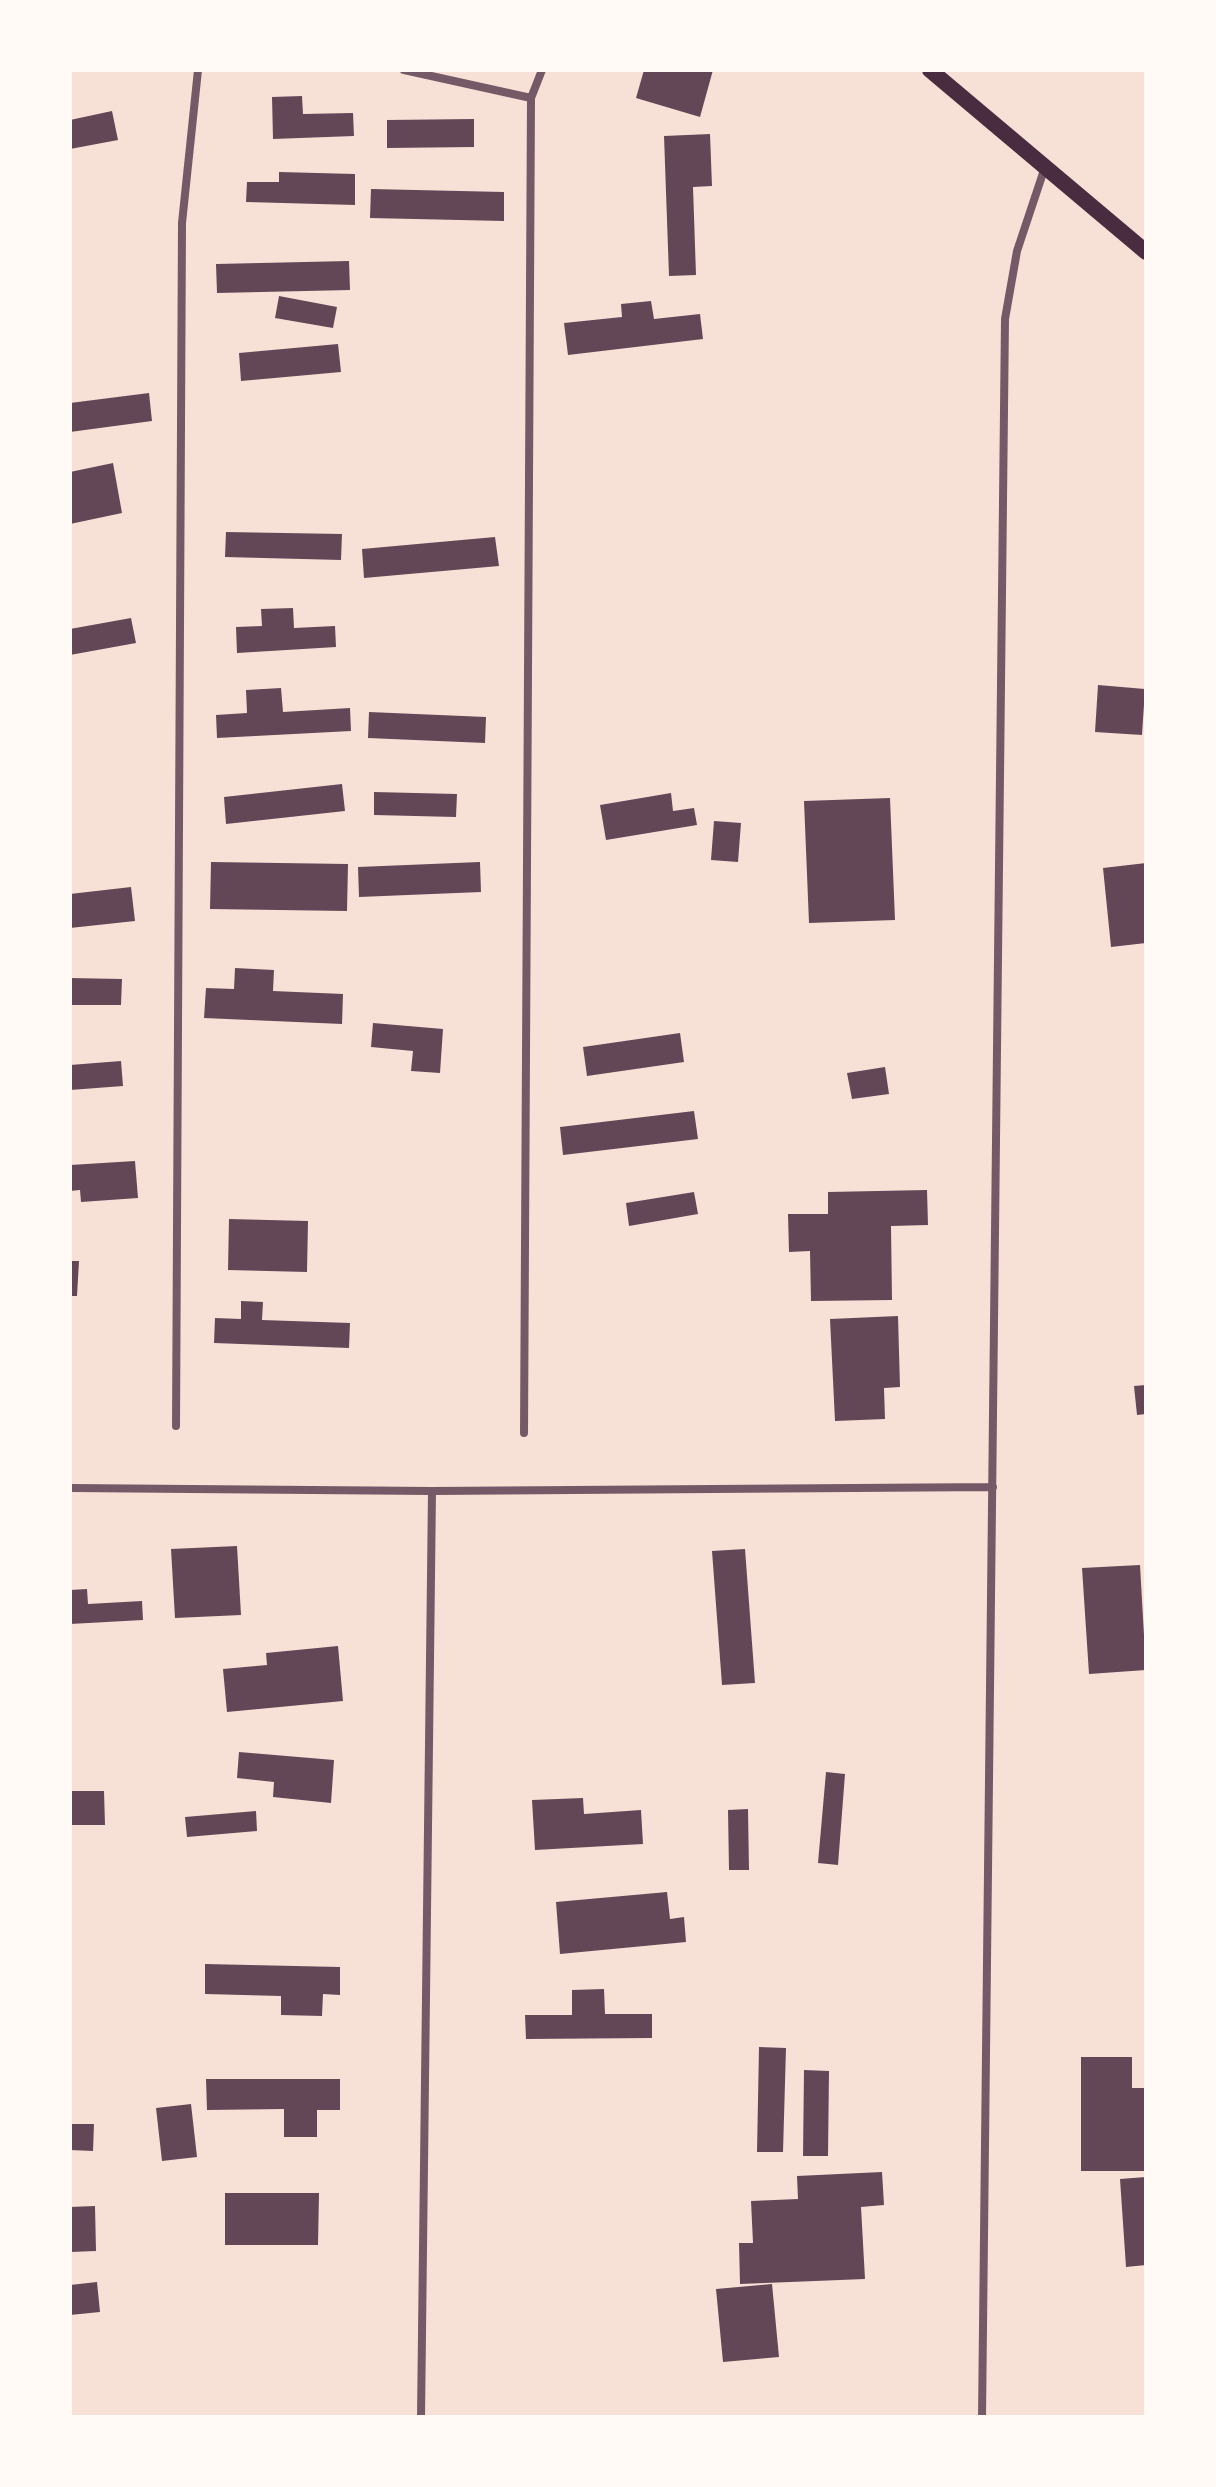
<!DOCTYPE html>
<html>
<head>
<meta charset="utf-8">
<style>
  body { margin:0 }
  #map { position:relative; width:1216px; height:2487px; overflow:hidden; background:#f7e1d7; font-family:"Fira Sans",sans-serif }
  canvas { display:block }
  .frame { position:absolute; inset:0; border:72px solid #fffaf5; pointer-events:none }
</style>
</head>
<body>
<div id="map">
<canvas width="1216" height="2487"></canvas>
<div class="frame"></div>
</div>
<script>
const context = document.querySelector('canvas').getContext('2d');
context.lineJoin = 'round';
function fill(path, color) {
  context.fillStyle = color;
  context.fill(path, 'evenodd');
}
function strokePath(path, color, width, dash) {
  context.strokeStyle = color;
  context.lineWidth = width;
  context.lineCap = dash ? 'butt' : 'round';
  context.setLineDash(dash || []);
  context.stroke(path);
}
const building = new Path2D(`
  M644,70H713L700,117L636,98Z
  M302,96L303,114L353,113L354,136L273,139L272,97Z
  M112,111L118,140L70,149V120Z
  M474,119V147L387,148V120Z
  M710,134L712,186L693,187L696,275L669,276L664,136Z
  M279,172L355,174V205L246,202L247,182H279Z
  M371,189L504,192V221L370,218Z
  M349,261L350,290L217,293L216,264Z
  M279,296L337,307L333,328L275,318Z
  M651,301L654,319L700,314L703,339L568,355L564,323L622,317L621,304Z
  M338,344L341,372L241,381L239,353Z
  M149,393L152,421L70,432V403Z
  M113,463L122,513L70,524V472Z
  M226,532L342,534L341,560L225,557Z
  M495,537L499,566L364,578L362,549Z
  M293,608L294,628L335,626L336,647L237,653L236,627L262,626L261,609Z
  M131,618L136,643L70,655V629Z
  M1098,685L1145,689L1142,735L1095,732Z
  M281,688L283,712L350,708L351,731L217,738L216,715L247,713L246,690Z
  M369,712L486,717L485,743L368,738Z
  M342,784L345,811L226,824L224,797Z
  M374,792L457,794L456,817L374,815Z
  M671,793L673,811L694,808L697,825L606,840L600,805Z
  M890,798L895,920L809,923L804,801Z
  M714,821L741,823L738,862L711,860Z
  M211,862L348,864L347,911L210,909Z
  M480,862L481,892L359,897L358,867Z
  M1146,863V943L1111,947L1103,868Z
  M131,887L135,921L70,928V894Z
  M235,968L274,970L273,991L343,994L342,1024L204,1018L206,988L234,989Z
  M70,978L122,979L121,1005H70Z
  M373,1023L443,1029L440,1073L411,1071L413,1051L371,1047Z
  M680,1033L684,1062L587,1076L583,1047Z
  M121,1061L123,1086L70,1090V1065Z
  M885,1067L889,1094L852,1099L847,1073Z
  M694,1111L698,1139L563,1155L560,1127Z
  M135,1161L138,1198L81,1202L80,1190L70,1191V1165Z
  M927,1190L928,1225L891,1226L892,1300L811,1301L810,1251L789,1252L788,1214H828V1192Z
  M694,1192L698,1214L629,1226L626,1203Z
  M229,1219L308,1221L307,1272L228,1270Z
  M70,1261H79L77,1296H70Z
  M241,1301L263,1302L262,1320L350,1323L349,1348L214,1343L215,1318L241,1319Z
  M898,1316L900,1387L884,1388L885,1419L835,1421L830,1319Z
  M1146,1385V1414L1137,1415L1134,1386Z
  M237,1546L241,1615L175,1618L171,1549Z
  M745,1549L755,1683L722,1685L712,1551Z
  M1140,1565L1146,1670L1089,1674L1082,1568Z
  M87,1589L88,1604L142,1601L143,1620L70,1624V1590Z
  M338,1646L343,1701L227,1712L223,1669L267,1665L266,1653Z
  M239,1752L334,1760L331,1803L273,1797L274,1782L237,1778Z
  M826,1772L845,1774L838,1865L818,1863Z
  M70,1791H104L105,1825H70Z
  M583,1798L584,1814L641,1810L643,1844L535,1850L532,1800Z
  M748,1809L749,1870H729L728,1810Z
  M256,1811L257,1831L187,1837L185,1817Z
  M667,1892L670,1919L684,1917L686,1942L560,1954L556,1902Z
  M205,1964L340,1967V1995L323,1994L322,2016L281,2015V1996L205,1994Z
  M604,1989L605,2014H652V2038L526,2039L525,2015H572V1990Z
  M759,2047L786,2048L783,2152H757Z
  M1081,2057H1132V2088H1146L1144,2171H1081Z
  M804,2070L829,2071L828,2156H803Z
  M206,2079H340V2110H317V2137H284V2109L207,2110Z
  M191,2104L197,2157L162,2161L156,2108Z
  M70,2124H94L93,2151L70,2150Z
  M882,2172L884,2205L861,2207L865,2279L740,2284L739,2243H753L751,2201L798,2199L797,2176Z
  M1146,2177V2265L1126,2267L1120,2179Z
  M225,2193H319L318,2245H225Z
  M95,2206L96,2251L70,2252V2207Z
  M97,2282L100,2312L70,2315V2285Z
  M772,2284L779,2357L723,2362L716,2289Z`);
const minor = new Path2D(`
  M404,70L531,98
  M176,1426L182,223L198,70
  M524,1433L531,98L542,70
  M70,1488L432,1491L993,1487
  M421,2417L432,1491
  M982,2417L1005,319L1017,251L1045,167`);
const secondary = new Path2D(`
  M930,70L1146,252`);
fill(building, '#644757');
strokePath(minor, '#755966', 8);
strokePath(secondary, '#4a2c40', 16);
</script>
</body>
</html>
